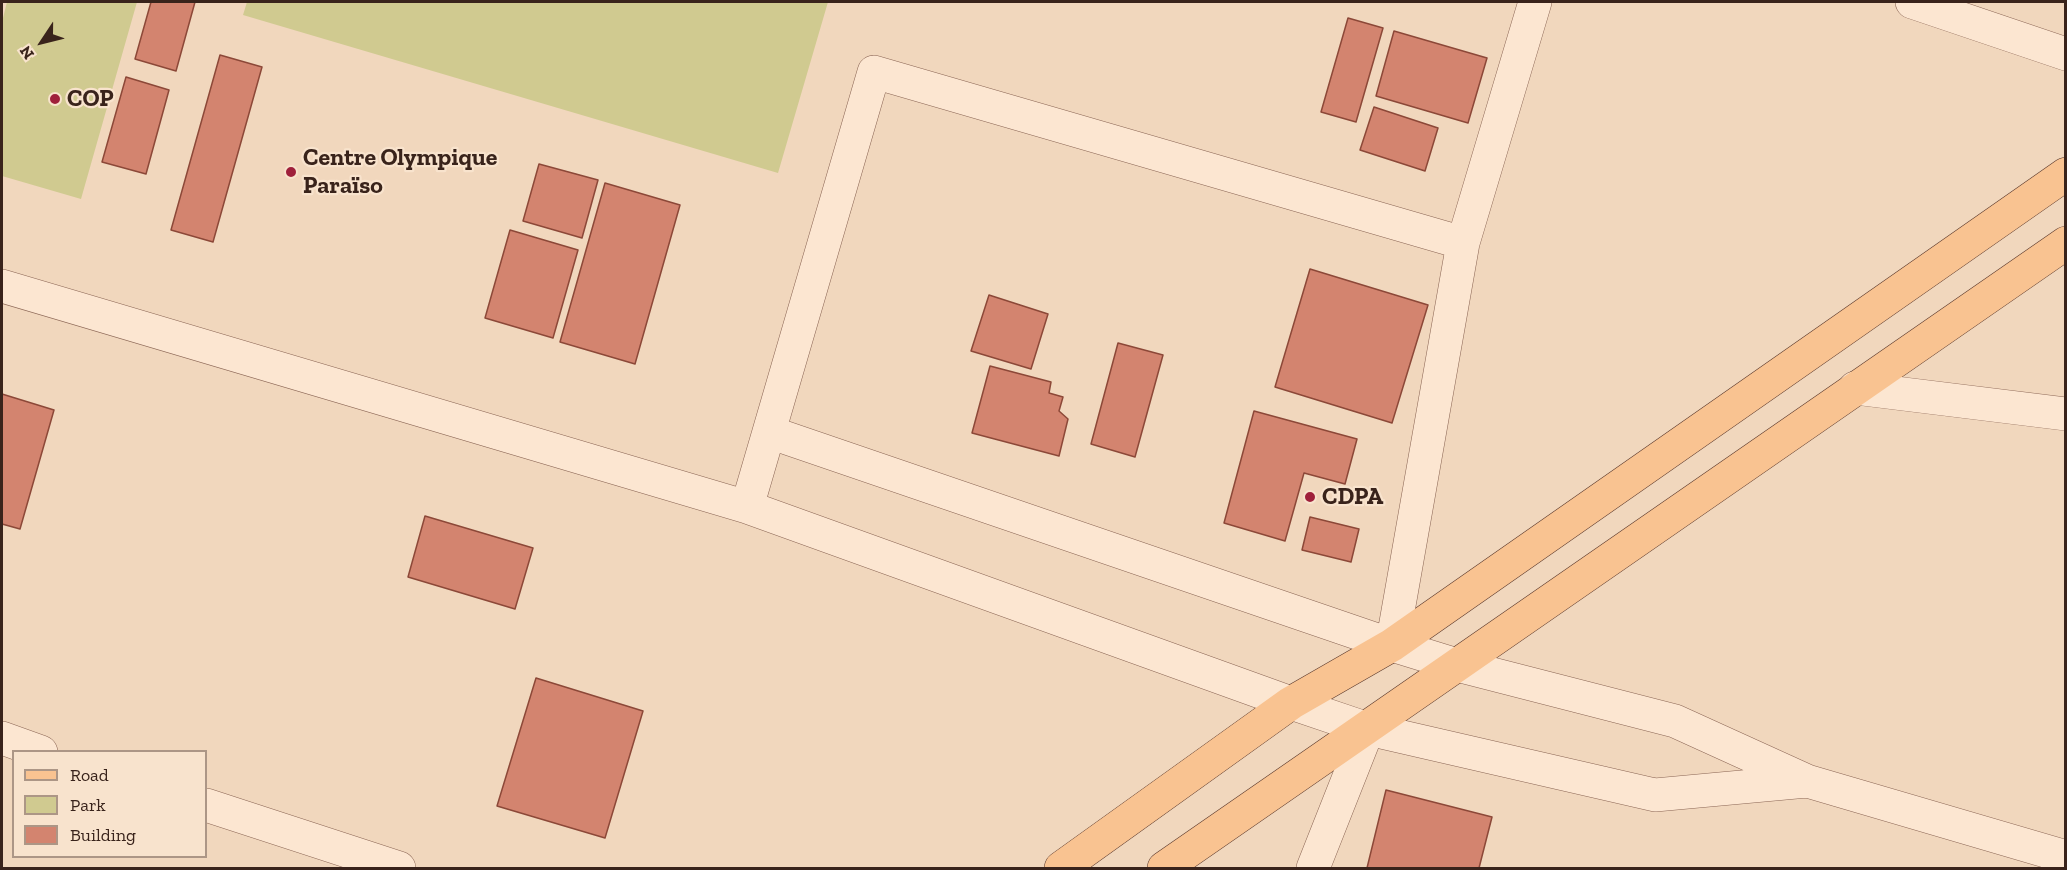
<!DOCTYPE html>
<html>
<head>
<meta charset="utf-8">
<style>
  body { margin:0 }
  #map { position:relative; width:2067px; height:870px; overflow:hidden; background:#f1d7bd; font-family:"Zilla Slab",serif }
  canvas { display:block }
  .frame { position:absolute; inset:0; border:3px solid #39231b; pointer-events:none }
  .legend { position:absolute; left:12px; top:750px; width:195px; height:108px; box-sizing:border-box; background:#f8e3cd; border:2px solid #ac9686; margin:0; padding:8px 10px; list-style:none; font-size:18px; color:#39231b }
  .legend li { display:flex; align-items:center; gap:12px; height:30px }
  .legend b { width:30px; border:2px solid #ac9686 }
  .north { position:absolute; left:12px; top:12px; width:60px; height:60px; -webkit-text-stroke:4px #f8e3cd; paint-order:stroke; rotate:235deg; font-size:16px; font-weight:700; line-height:24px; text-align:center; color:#39231b }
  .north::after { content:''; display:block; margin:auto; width:21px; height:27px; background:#39231b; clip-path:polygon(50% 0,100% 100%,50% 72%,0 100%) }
</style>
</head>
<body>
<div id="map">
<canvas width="2067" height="870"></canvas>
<div class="frame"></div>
<ul class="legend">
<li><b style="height:8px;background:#f9c391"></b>Road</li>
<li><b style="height:16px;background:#d0ca90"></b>Park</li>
<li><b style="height:16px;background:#d3846f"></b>Building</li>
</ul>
<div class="north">N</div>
</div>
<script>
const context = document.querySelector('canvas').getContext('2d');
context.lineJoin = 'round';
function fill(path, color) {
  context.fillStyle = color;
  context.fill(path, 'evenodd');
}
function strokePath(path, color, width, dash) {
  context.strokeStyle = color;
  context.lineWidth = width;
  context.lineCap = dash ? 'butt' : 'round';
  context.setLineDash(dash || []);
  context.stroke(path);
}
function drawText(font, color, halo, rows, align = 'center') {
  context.font = font + ' "Zilla Slab",serif';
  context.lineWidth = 4.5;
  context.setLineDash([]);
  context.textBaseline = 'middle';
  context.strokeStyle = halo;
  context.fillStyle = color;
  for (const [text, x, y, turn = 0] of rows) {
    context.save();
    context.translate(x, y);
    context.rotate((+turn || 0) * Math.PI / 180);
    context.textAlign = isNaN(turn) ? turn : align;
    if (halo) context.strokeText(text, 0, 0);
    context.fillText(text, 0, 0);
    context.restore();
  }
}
const green = new Path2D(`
  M7,2H137L81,199L2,176V22Z
  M247,2H828L778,173L243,15Z`);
const building = new Path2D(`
  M151,2H195L176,71L135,59Z
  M1348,18L1383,28L1356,122L1321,112Z
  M1394,31L1487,58L1468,123L1376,96Z
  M220,55L262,67L213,242L171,230Z
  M126,77L169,90L146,174L102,162Z
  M1374,107L1438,128L1425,171L1360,150Z
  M539,164L598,180L582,238L523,221Z
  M605,183L680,205L635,364L560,342Z
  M510,230L578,250L553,338L485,318Z
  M1310,269L1428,305L1392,423L1275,387Z
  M989,295L1048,314L1031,369L971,351Z
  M1118,343L1163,355L1135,457L1091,444Z
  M990,366L1051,382L1049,393L1063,397L1059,411L1068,419L1059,456L972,433Z
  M2,394L54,410L20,529L2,524Z
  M1254,411L1357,439L1345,484L1304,473L1285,541L1224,523Z
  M425,516L533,548L515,609L408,577Z
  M1310,517L1359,529L1351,562L1302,550Z
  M536,678L643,711L605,838L497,806Z
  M1386,790L1492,817L1479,868H1367Z`);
const minor = new Path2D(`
  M1912,2L2066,54
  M2,286L747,507L1291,703L1368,729L1655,795L1807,781
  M1855,388L2066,414
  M769,432L1392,645L1457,665L1675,721L1807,781L2066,857
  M747,507L874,72L1463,243
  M1392,645L1463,243L1535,2
  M2,738L41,752
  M206,805L399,868
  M1313,868L1368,729`);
const major = new Path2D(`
  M1061,868L1291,703L1392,645L2066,174
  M1164,868L2066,243`);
const markers = [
  [55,99,6,"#9f203b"],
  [291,172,6,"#9f203b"],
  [1310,497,6,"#9f203b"]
];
const poiNames = [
  ["COP",67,99],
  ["Centre Olympique",303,158],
  ["Paraïso",303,186],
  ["CDPA",1322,497]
];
fill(green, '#d0ca90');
fill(building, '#d3846f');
strokePath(building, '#8c4838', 1.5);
strokePath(minor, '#8b6655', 34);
strokePath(major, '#58362a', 34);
strokePath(minor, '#fce6d1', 33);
strokePath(major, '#f9c391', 33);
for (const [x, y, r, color] of markers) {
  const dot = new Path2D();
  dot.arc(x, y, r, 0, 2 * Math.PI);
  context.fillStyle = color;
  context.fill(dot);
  strokePath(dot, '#f8e3cd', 2);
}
drawText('bold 24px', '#39231b', '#f8e3cd', poiNames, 'left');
</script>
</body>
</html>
